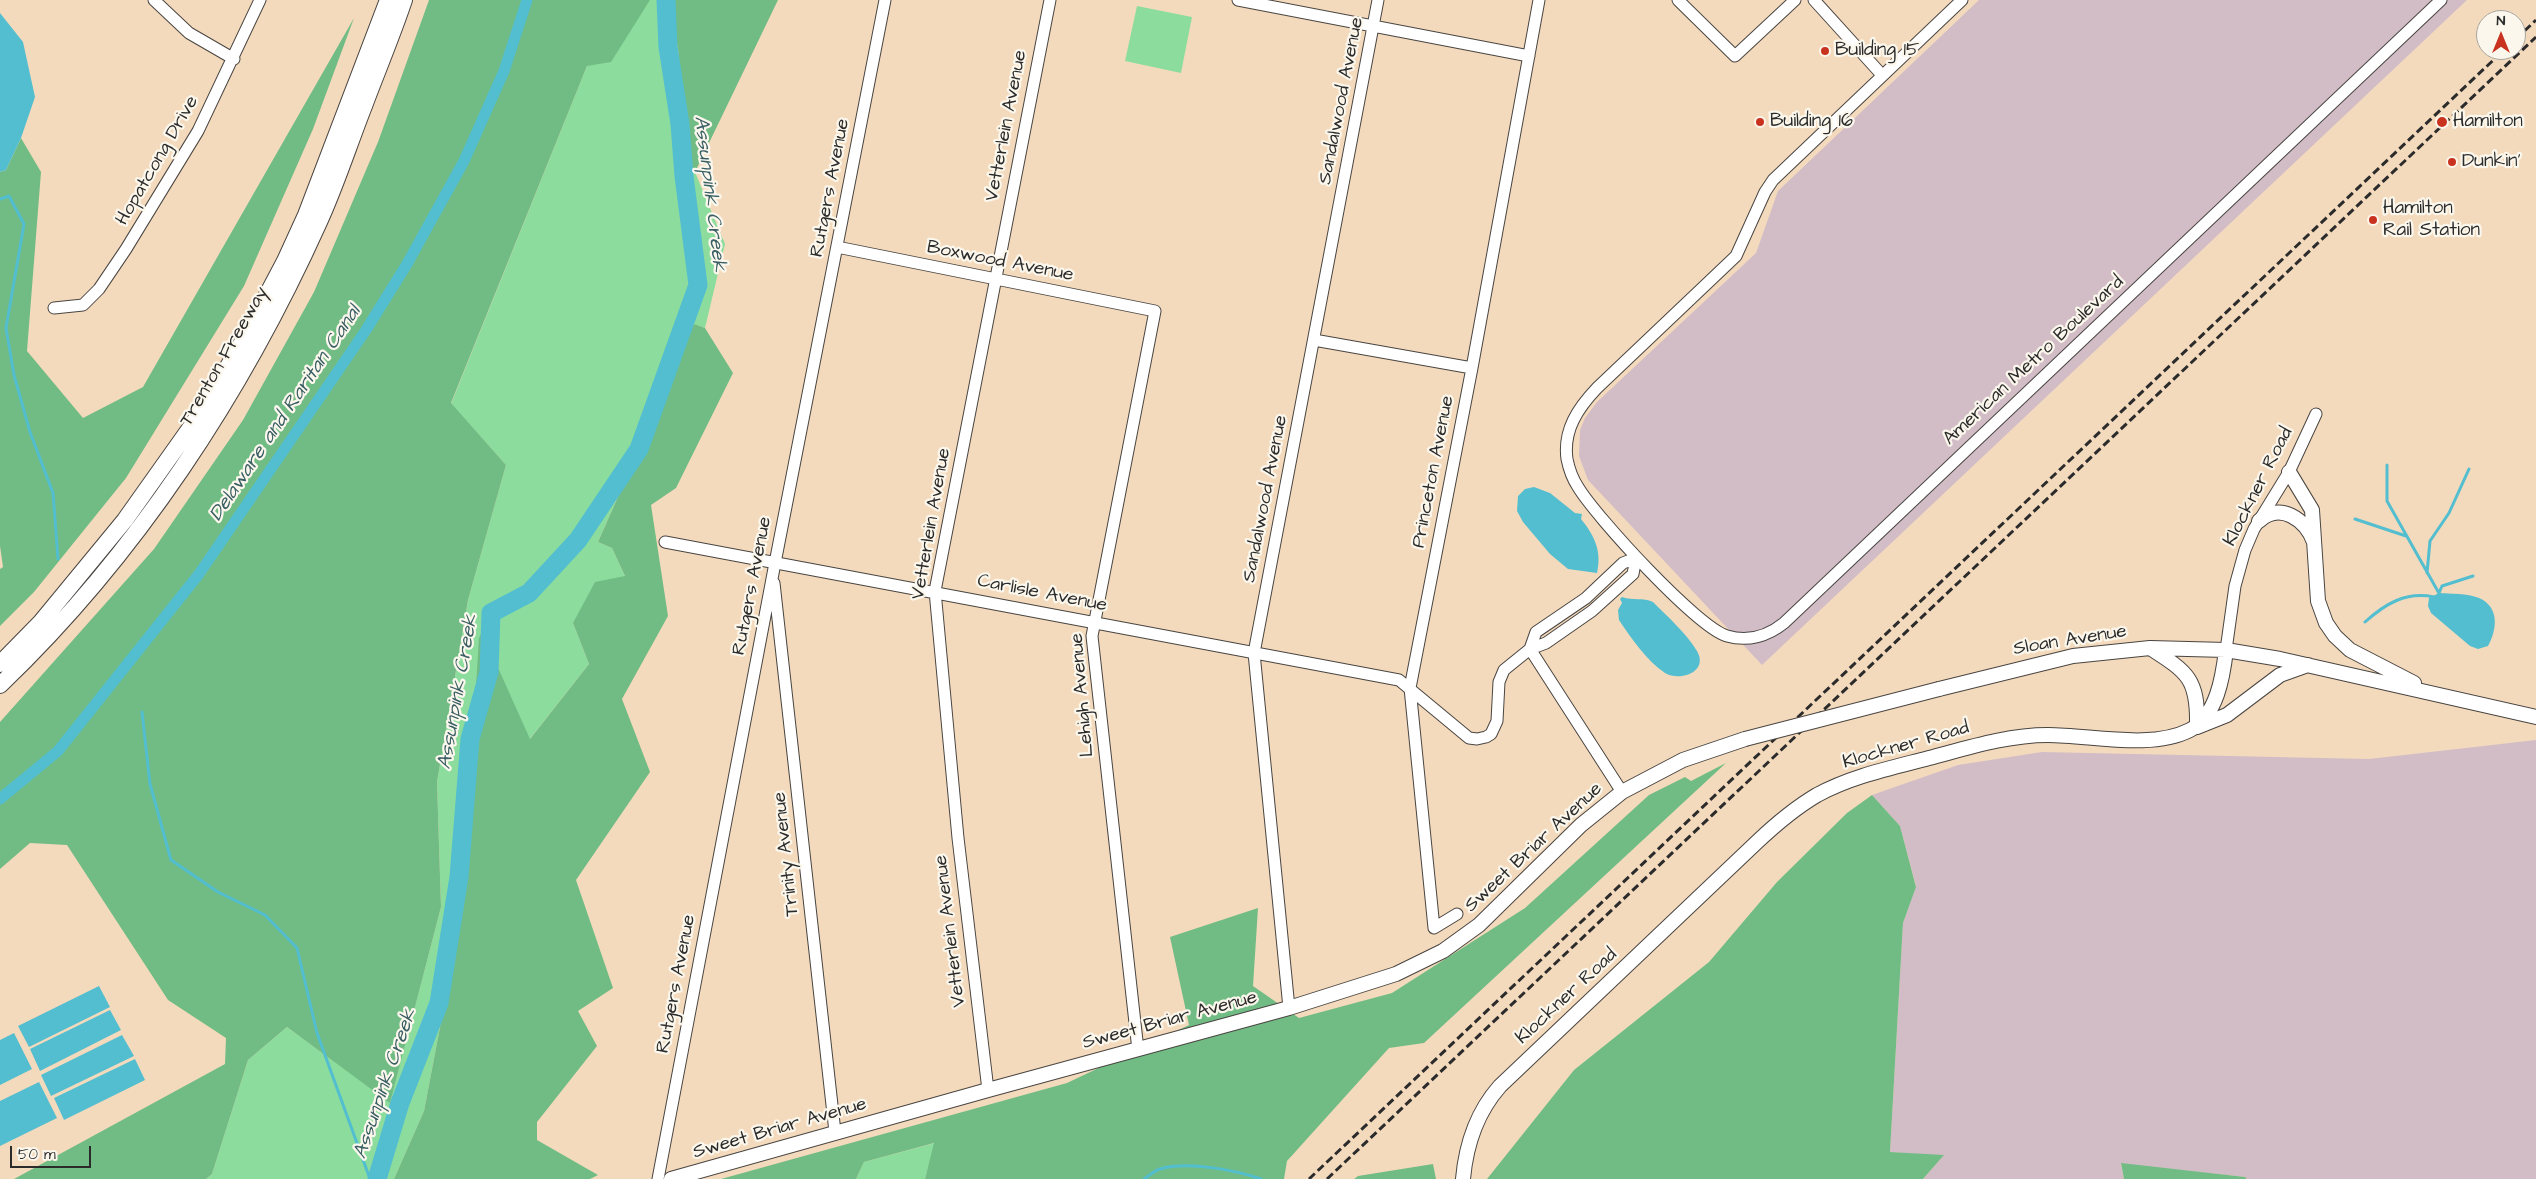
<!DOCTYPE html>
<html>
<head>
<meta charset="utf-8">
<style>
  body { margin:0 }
  #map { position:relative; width:2536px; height:1179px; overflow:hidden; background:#f4dabd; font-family:"Architects Daughter",sans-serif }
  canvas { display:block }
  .north { position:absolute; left:2476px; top:10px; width:50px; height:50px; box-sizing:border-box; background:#fbf7ec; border:1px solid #a8a59f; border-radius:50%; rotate:0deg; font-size:14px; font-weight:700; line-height:20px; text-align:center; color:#2b2b2b }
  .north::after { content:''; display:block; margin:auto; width:18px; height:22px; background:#c8321e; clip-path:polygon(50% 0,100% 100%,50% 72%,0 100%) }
  .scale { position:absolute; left:10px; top:1146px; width:81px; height:22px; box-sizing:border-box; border:2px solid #2b2b2b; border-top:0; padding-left:6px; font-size:15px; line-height:18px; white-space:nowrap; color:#2b2b2b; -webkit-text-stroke:4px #fbf7ec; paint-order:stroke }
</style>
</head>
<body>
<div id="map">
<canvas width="2536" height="1179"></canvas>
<div class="north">N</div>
<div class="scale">50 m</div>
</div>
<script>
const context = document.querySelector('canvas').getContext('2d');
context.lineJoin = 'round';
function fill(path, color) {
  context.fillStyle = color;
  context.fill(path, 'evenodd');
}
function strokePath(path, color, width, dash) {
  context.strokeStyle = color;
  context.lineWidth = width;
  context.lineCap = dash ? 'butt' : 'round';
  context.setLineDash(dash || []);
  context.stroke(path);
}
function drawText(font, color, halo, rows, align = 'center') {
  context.font = font + ' "Architects Daughter",sans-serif';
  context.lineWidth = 4.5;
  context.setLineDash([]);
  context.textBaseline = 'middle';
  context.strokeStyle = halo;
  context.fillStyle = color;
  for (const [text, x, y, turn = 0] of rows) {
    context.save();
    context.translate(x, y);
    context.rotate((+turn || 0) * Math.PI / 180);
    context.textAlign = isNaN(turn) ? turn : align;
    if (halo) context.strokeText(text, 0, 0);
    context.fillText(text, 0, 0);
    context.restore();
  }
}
const industrial = new Path2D(`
  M1979,0H2467L1762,665L1588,480L1579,456L1580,430L1585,418L1597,402L1756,253L1778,191Z
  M2536,740V1179H2247L2245,1177L2121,1164L2124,1179H1923L1943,1156L1890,1152L1903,923L1916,886L1900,826L1872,795L1958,765L2042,752L2369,759Z`);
const green = new Path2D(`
  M650,0H670L679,56L669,102L676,147L695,172L725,244L705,328L693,324L598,542L612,548L625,576L573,623L589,664L529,740L482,633L462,912L424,1111L394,1179H206L212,1174L248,1060L287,1027L390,1102L441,907L437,782L468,600L506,465L451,404L587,66Z
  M1137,6L1192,17L1181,73L1125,61Z
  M935,1143L925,1179H856L864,1162Z`);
const forest = new Path2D(`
  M429,0H650L611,62L587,66L451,403L506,465L468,600L437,782L441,907L390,1103L287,1027L248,1060L212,1174L206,1179H14L225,1064L226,1038L168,1000L67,845L30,843L0,869V722L154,549L243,420L314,292L378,142Z
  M670,0H778L695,172L676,147L669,102L679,56Z
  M354,18L313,129L244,286L126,478L34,592L0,626V569L3,567L0,546V172L6,170L21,138L41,172L27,351L83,418L143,387Z
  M694,324L705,328L733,373L676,488L651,505L668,616L622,699L650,772L576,880L613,988L578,1011L597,1046L537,1122V1140L598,1175L590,1179H394L424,1111L462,912L479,638L482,632L530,739L589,664L573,623L595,582L625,576L612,548L598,542Z
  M1726,763L1424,1043L1389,1048L1287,1161L1284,1179H925L934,1143L864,1162L856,1179H721L1067,1083L1189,1025L1170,937L1258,908L1253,986L1299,1018L1392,993L1525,908L1649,795L1685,777L1691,781Z
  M1872,795L1900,826L1916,887L1903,923L1890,1152L1944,1155L1923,1179H1487L1574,1070L1709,962L1777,882L1847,813Z
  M2121,1163L2245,1177L2247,1179H2124Z
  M1433,1164L1436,1179H1354L1358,1176Z`);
const water = new Path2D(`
  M0,13L23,42L35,97L21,138L6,170L0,172Z
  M1534,487L1550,493L1575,513L1582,514L1581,519C1595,536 1602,552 1597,573L1568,569L1550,554L1523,522L1517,511L1518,496L1525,489Z
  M2439,593C2451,594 2467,593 2479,598C2500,607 2497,630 2488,646L2478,649L2470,646L2431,613L2428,606L2429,598Z
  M1622,597C1633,601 1643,597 1653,602C1668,617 1686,633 1697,651C1709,672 1680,682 1665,673C1647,661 1631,638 1619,620L1618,610L1622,603L1620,599Z
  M99,986L110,1007L29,1047L18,1026Z
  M110,1010L121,1030L40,1071L30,1049Z
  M14,1033L32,1069L0,1085V1040Z
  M122,1035L134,1056L51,1096L41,1075Z
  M135,1059L145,1080L64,1120L54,1098Z
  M39,1082L57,1118L0,1146V1101Z`);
const stream = new Path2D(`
  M0,199L9,196L24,224L6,328L14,375L30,432L53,493L58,559
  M2387,465V501L2440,595
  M2355,519L2406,536
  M2427,573L2430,541L2449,513L2469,469
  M2439,593L2442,586L2473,576
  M2365,622C2385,604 2406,591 2434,597
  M142,712L150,784L171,860L218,892L265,915L297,948L317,1033L370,1179
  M1144,1179C1149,1176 1155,1170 1160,1169C1188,1161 1235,1170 1261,1179`);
const canal = new Path2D(`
  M0,799L58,751L199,574L366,330L407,264L464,161L504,71L527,0`);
const river = new Path2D(`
  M377,1179L400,1103L439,1003L459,877L470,739L489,672L491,613L529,593L578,540L639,449L698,285L684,176L680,124L668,47L666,0`);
const minor = new Path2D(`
  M154,0L189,33L234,59
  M1238,0L1529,56
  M1678,0L1735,56L1795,0
  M1814,0L1882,75
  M1962,0L1773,180L1765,192L1736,256L1597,388C1578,408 1563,430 1567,459C1569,469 1572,478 1578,487C1596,517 1697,627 1727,636C1748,642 1768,636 1784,623L2441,0
  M837,247L1155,311L1092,636L1138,1050
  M54,308L83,305L99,289L126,249L198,131L260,0
  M1314,340L1472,368
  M665,542L1399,680L1469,738L1477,739L1486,737L1491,734L1497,721L1499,682L1504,670L1530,649L1546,643L1592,611L1633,574L1636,558
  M774,583L835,1132
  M1530,649L1622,792
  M1530,649L1536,632L1586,598L1623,563L1636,558
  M2226,650L2235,586L2245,550L2254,529L2289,472L2316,414
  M1457,914L1434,928L1410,688L1472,368L1539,0
  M1289,1008L1254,653L1378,0
  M988,1090L958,838L935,591L1050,0
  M658,1179L775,563L885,0`);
const major = new Path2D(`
  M2289,472L2312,510L2318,601L2326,623L2335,636L2350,650L2414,683
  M2259,521C2280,501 2306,520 2314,542
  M2150,648C2187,672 2198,678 2197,725
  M1939,689L2073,656L2150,648L2226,650L2280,659L2536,717
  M2197,727L2227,715L2280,675L2308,665
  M671,1179L988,1090L1289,1008L1396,974L1443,951L1479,925L1581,825L1622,792L1683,760L1745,739
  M1463,1179C1466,1145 1477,1112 1500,1086L1757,842C1776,824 1795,808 1817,795C1852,776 1891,768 1929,758C1967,748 2007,735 2048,735C2091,735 2151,750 2190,730C2217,716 2223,676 2226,650`);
const highway = new Path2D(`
  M0,664L41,622L125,520L191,427L237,352L285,261L306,215L388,0
  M0,685C136,555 242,393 319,222C336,185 349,144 364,106C377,71 392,36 404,0`);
const rail = new Path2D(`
  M2516,39L2536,20
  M1309,1179L2504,50
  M1327,1179L2536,37`);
const majorBridge = new Path2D(`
  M1745,739L1939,689`);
const markers = [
  [1825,51,5,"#c8321e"],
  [1760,122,5,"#c8321e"],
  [2442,122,6,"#c8321e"],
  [2452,162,5,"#c8321e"],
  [2373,220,5,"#c8321e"]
];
const poiNames = [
  ["Building 15",1835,51],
  ["Building 16",1770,122],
  ["Hamilton",2453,122],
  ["Dunkin'",2462,162],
  ["Hamilton",2383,209],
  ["Rail Station",2383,231]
];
const streetNames = [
  ["Sandalwood Avenue",1342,101,-79],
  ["Vetterlein Avenue",1007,126,-79],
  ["Hopatcong Drive",158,161,-60],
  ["Rutgers Avenue",831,188,-79],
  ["Boxwood Avenue",1000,262,11],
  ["Trenton Freeway",225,357,-60],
  ["American Metro Boulevard",2034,361,-43],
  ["Princeton Avenue",1434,472,-79],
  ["Klockner Road",2259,487,-63],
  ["Sandalwood Avenue",1266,499,-79],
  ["Vetterlein Avenue",932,524,-80],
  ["Rutgers Avenue",753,586,-79],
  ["Carlisle Avenue",1042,594,11],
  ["Sloan Avenue",2070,641,-9],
  ["Lehigh Avenue",1083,695,-95],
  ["Klockner Road",1906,746,-16],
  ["Sweet Briar Avenue",1534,848,-43],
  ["Trinity Avenue",787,854,-96],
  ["Vetterlein Avenue",951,931,-97],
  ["Rutgers Avenue",677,984,-79],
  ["Klockner Road",1567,997,-43],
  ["Sweet Briar Avenue",1170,1021,-15],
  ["Sweet Briar Avenue",780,1129,-16]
];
const waterNames = [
  ["Assunpink Creek",709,194,83],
  ["Delaware and Raritan Canal",286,414,-56],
  ["Assunpink Creek",459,692,-80],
  ["Assunpink Creek",386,1084,-71]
];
fill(industrial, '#d2bdc7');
fill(green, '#8cdd9d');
fill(forest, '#71bc84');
fill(water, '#53becf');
strokePath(stream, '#53becf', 3);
strokePath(canal, '#53becf', 11);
strokePath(river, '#53becf', 19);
strokePath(minor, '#494541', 13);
strokePath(major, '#494541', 16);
strokePath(highway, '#494541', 18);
strokePath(minor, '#fff', 11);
strokePath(major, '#fff', 14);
strokePath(highway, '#fff', 16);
strokePath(rail, '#2b2b2b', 3, [8, 4]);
strokePath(majorBridge, '#494541', 16, []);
strokePath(majorBridge, '#fff', 14);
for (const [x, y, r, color] of markers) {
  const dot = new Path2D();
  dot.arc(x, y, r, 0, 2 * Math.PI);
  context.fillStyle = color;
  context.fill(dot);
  strokePath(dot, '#fbf7ec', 2);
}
drawText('19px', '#2b2b2b', '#fbf7ec', poiNames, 'left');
drawText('19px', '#2b2b2b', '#fbf7ec', streetNames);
drawText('italic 20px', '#395e64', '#fbf7ec', waterNames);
</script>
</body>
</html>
